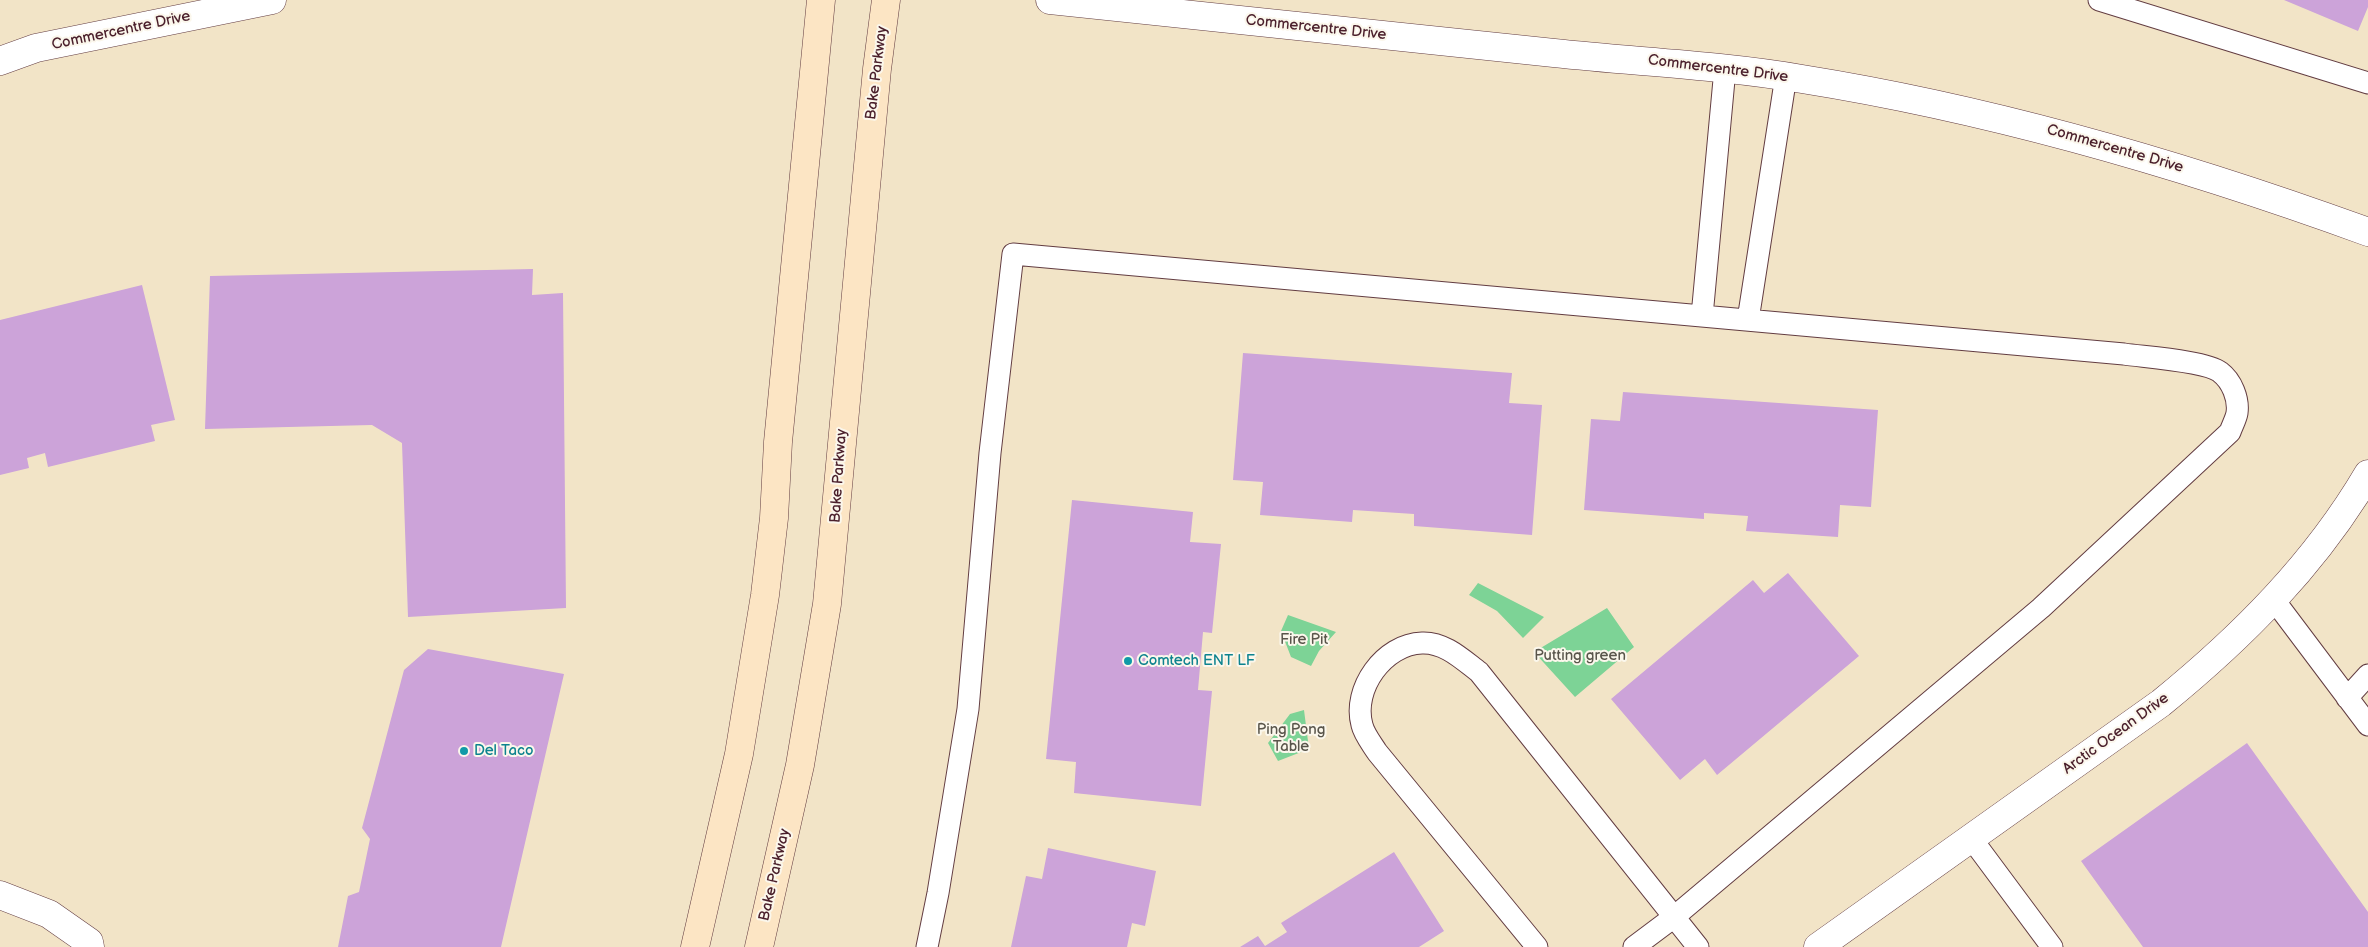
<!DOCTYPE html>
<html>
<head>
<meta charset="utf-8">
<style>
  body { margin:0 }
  canvas { display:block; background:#f2e4c7 }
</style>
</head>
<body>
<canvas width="2368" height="947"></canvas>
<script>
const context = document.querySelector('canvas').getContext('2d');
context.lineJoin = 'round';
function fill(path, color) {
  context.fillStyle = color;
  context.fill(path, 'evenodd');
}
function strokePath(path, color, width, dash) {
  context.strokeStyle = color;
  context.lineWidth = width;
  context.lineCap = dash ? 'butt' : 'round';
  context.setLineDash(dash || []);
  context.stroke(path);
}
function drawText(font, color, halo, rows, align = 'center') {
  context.font = font + ' "Balsamiq Sans",sans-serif';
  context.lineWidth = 4;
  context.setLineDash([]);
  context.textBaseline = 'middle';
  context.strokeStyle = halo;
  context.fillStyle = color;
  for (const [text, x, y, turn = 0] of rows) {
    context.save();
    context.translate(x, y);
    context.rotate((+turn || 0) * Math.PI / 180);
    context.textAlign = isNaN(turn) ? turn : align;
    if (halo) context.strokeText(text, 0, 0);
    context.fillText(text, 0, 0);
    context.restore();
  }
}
const green = new Path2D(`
  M1478,583L1544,617L1523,638L1497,611L1469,595Z
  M1607,608L1634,647L1575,697L1534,652Z
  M1288,615L1336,632L1319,651L1311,666L1291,657L1281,631Z
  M1304,710L1309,749L1278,761L1268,743L1290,714Z`);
const building = new Path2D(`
  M2284,0H2368V7L2358,31Z
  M533,269L532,295L563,293L566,608L408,617L402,443L372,425L205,429L210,276Z
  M142,285L175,420L151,425L155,441L48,467L45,453L27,458L29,468L0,475V320Z
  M1243,353L1512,373L1509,403L1542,405L1532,535L1414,526V514L1353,510L1352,522L1260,515L1263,482L1233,480Z
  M1623,392L1878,410L1871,507L1840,505L1838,537L1746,531L1748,516L1704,513V519L1584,510L1591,419L1620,421Z
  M1072,500L1193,512L1190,542L1221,544L1212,633L1203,632L1198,690L1212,691L1201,806L1074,793L1076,762L1046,759Z
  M1788,573L1859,656L1717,775L1705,759L1680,780L1611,699L1753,580L1764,593Z
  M428,649L564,674L501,947H338L348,896L359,892L370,839L362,828L404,670Z
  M2247,743L2368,912V947H2143L2081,861Z
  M1048,848L1156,871L1145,926L1132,923L1127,947H1011L1026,876L1042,879Z
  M1394,852L1444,931L1419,947H1240L1258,936L1265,946L1287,932L1281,923Z`);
const service = new Path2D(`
  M2099,0L2368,83
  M1702,316L1725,69
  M1748,320L1786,76
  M2274,600L2368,725
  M2347,698L2368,675
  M1971,838L2052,947
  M927,947L938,893L968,709L990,453L1013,254L2124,354C2144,357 2206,361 2220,372C2232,381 2239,399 2237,413C2236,419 2232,426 2230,432L2041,608L1674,917L1634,947
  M1537,947L1377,752C1372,744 1364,734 1362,725C1352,689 1384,644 1422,643C1445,642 1463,660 1479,672L1698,947`);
const tertiary = new Path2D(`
  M1050,0C1218,18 1386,36 1554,53C1637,62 1720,65 1802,79C1996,110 2184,165 2368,232
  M0,61L36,48L272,0
  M0,895L49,914L89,942L90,947
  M1818,947L2161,703C2242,637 2315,564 2368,474`);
const secondary = new Path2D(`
  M695,947L739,754L765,595L774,518L778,442L821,0
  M759,947L800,765L827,604L877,69L886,0`);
const markers = [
  [1128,661,5,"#0f9aa8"],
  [464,751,5,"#0f9aa8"]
];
const streetNames = [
  ["Commercentre Drive",1316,28,6],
  ["Commercentre Drive",121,31,-12],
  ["Commercentre Drive",1718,69,7],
  ["Bake Parkway",877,73,-83],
  ["Commercentre Drive",2115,149,16],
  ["Bake Parkway",839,476,-86],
  ["Arctic Ocean Drive",2116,734,-36],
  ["Bake Parkway",775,875,-77]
];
const parkNames = [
  ["Fire Pit",1304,640],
  ["Putting green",1580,656],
  ["Ping Pong",1291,730],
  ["Table",1291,747]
];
const cultureNames = [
  ["Comtech ENT LF",1138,661],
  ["Del Taco",474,751]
];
fill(green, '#7dd396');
fill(building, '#cca3d9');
strokePath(service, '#633d42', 23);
strokePath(tertiary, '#633d42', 29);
strokePath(secondary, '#633d42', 29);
strokePath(service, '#fff', 21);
strokePath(tertiary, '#fff', 28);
strokePath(secondary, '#fce5c4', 28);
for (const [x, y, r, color] of markers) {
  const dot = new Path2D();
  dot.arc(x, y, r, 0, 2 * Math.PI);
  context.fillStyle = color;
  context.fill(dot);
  strokePath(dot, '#fbf7ec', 2);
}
drawText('15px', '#4a1f2b', '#fbf7ec', streetNames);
drawText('15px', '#59554b', '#fbf7ec', parkNames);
drawText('15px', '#0d838f', '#fbf7ec', cultureNames, 'left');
</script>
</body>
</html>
